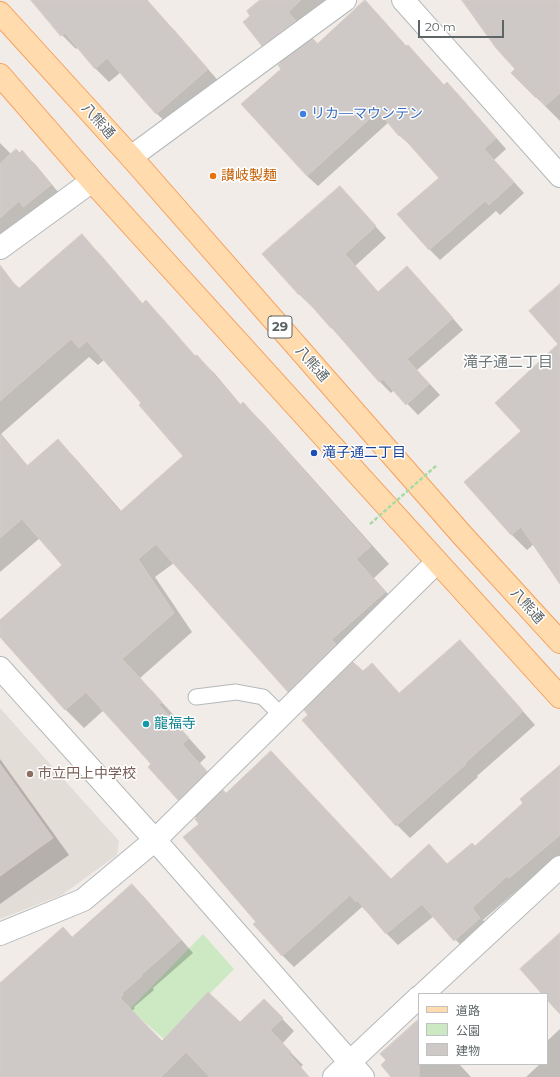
<!DOCTYPE html>
<html>
<head>
<meta charset="utf-8">
<style>
  body { margin:0 }
  #map { position:relative; width:560px; height:1077px; overflow:hidden; background:#f1ece7; font-family:Montserrat,"Noto Sans JP",sans-serif }
  canvas { display:block }
  .legend { position:absolute; left:418px; top:993px; width:130px; height:72px; box-sizing:border-box; background:#fff; border:1px solid #bfc1c2; margin:0; padding:5px 7px; list-style:none; font-size:12px; color:#5e6567 }
  .legend li { display:flex; align-items:center; gap:8px; height:20px }
  .legend b { width:20px; border:1px solid #bfc1c2 }
  .scale { position:absolute; left:418px; top:20px; width:86px; height:18px; box-sizing:border-box; border:2px solid #5e6567; border-top:0; padding-left:5px; font-size:12px; line-height:14px; white-space:nowrap; color:#5e6567; -webkit-text-stroke:3px #fff; paint-order:stroke }
</style>
</head>
<body>
<div id="map">
<canvas width="560" height="1077"></canvas>
<ul class="legend">
<li><b style="height:5px;background:#ffdbad"></b>道路</li>
<li><b style="height:11px;background:#cde9c3"></b>公園</li>
<li><b style="height:11px;background:#cec9c6"></b>建物</li>
</ul>
<div class="scale">20 m</div>
</div>
<script>
const context = document.querySelector('canvas').getContext('2d');
context.lineJoin = 'round';
function fill(path, color) {
  context.fillStyle = color;
  context.fill(path, 'evenodd');
}
function strokePath(path, color, width, dash) {
  context.strokeStyle = color;
  context.lineWidth = width;
  context.lineCap = dash ? 'butt' : 'round';
  context.setLineDash(dash || []);
  context.stroke(path);
}
function drawText(font, color, halo, rows, align = 'center') {
  context.font = font + ' Montserrat,"Noto Sans JP",sans-serif';
  context.lineWidth = 3;
  context.setLineDash([]);
  context.textBaseline = 'middle';
  context.strokeStyle = halo;
  context.fillStyle = color;
  for (const [text, x, y, turn = 0] of rows) {
    context.save();
    context.translate(x, y);
    context.rotate((+turn || 0) * Math.PI / 180);
    context.textAlign = isNaN(turn) ? turn : align;
    if (halo) context.strokeText(text, 0, 0);
    context.fillText(text, 0, 0);
    context.restore();
  }
}
const education = new Path2D(`
  M0,708L119,841L117,855L62,895L0,919Z`);
const green = new Path2D(`
  M203,934L234,969L165,1040L130,1009Z`);
const shadow = new Path2D(`
  M35,0H144L148,3L176,32L221,84L171,127L157,114L121,72L109,82L95,68L78,47L76,49L62,35L33,2Z
  M262,0H346L309,34L318,44L376,12L407,47L444,86L447,83L458,94L506,149L494,160L524,193L500,215L496,211L440,260L429,249L440,178L412,145L411,146L400,136L389,122L318,186L307,176L281,64L263,45L251,16Z
  M464,0H560V121L512,73L517,69Z
  M0,143L12,155L20,154L22,152L35,164L63,198L0,249Z
  M340,187L386,238L355,266L378,293L407,267L418,278L463,330L417,370L440,395L418,415L394,390L391,393L380,382L311,304L310,305L299,294Z
  M82,236L100,254L143,304L146,302L164,320L196,357L197,356L215,374L241,405L243,404L262,422L389,564L374,578L403,611L349,659L363,673L372,664L400,694L460,641L473,654L535,725L477,776L478,777L410,838L397,825L310,715L307,709L288,691L174,563L155,577L192,632L140,678L179,721L176,724L206,757L200,763L224,791L223,792L391,880L448,865L475,847L524,803L560,766V857L522,889L520,888L483,920L492,931L467,952L434,916L398,945L387,934L369,912L368,913L362,907L294,967L282,955L257,922L197,818L179,799L152,764L104,710L84,728L66,710L0,635V621L63,565L40,538L0,572V285L9,278L20,289ZM89,357L98,365L104,360L143,403L184,456L122,512L76,459L58,440L28,466L1,434Z
  M560,286V574L534,544L527,550L512,535L465,483L522,431L559,344Z
  M0,759L69,855L0,904Z
  M132,885L145,898L193,953L153,988L154,990L134,1007L135,1008L132,1011L162,1042L240,1023L264,1000L294,1031L282,1044L303,1065L301,1067L309,1077H65L0,1011V984L72,938Z
  M560,1029V1077H526L540,1064H547V1041Z
  M419,1037V1064H459L471,1077H402Z`);
const building = new Path2D(`
  M31,0H147L208,69L156,114L107,58L95,69L65,33L61,36Z
  M260,0H301L288,12L296,21L262,46L243,22L250,16L247,11Z
  M365,0L406,46L408,45L444,85L447,82L496,138L484,149L514,182L489,205L485,201L429,250L397,214L439,178L401,135L399,136L378,111L307,176L241,104L281,69L278,65L313,39L317,44Z
  M462,0H560V93L545,106L538,96L536,98L511,73L515,69L496,48Z
  M16,149L20,153L22,150L51,185L23,207L19,201L0,218V164Z
  M340,186L376,226L345,254L378,292L407,266L453,318L407,359L429,384L406,405L383,379L379,382L332,328H331L300,293L299,295L262,254Z
  M82,234L142,304L146,300L195,356L197,355L240,405L243,402L371,546L356,559L385,592L331,640L336,644L288,692L156,544L138,559L174,613L122,659L162,702L159,705L189,738L182,744L207,772L178,800L148,767L151,764L86,692L65,710L0,637V620L62,565L22,519L0,538V435L27,466L58,439L120,512L183,456L139,405L141,403L87,341L79,348L71,339L0,401V265L18,289Z
  M560,284V584L521,527L511,535L464,482L521,431L495,403L558,344L529,311Z
  M460,640L523,711L465,763L466,764L396,826L302,720L308,715L304,710L353,662L363,671L372,663L399,693Z
  M271,751L391,879L429,844L447,864L472,843L475,846L523,803L520,799L560,765V835L509,878L507,876L472,908L480,918L454,941L422,904L386,934L357,900L356,902L350,895L282,956L253,924L256,922L183,837L199,824L195,819L223,790L226,793Z
  M0,764L53,838L0,876Z
  M132,884L181,940L141,975L142,976L122,993L123,995L120,998L162,1041L208,992L240,1022L264,999L283,1018L270,1030L291,1052L289,1054L309,1077H210L186,1052L161,1077H0V983L63,927L72,937Z
  M560,933V1014L547,1000V994H542L520,969Z
  M419,1019V1077H391L381,1065L386,1060L380,1054Z`);
const lane = new Path2D(`
  M196,697L236,692L263,697L281,715`);
const street = new Path2D(`
  M403,0L560,176
  M131,157L345,0
  M0,248L92,181
  M0,668L155,840L363,1077
  M0,934L83,900L155,840L437,562
  M423,994L560,867
  M334,1077L419,997`);
const primary = new Path2D(`
  M0,13L131,157L463,536L560,642
  M0,75L92,181L560,697`);
const pathBridge = new Path2D(`
  M370,524L437,465`);
const markers = [
  [303,114,4,"#3f7fe0"],
  [213,176,4,"#e8710a"],
  [314,453,4,"#1a4fb4"],
  [146,724,4,"#0f9aa8"],
  [30,774,4,"#8d6e63"]
];
const shields = [
  [280,327,24]
];
const shieldNames = [
  ["29",280,327]
];
const shopNames = [
  ["リカ―マウンテン",311,114]
];
const streetNames = [
  ["八熊通",98,121,48],
  ["八熊通",312,364,49],
  ["八熊通",527,606,48]
];
const foodNames = [
  ["讃岐製麺",221,176]
];
const transitNames = [
  ["滝子通二丁目",322,453]
];
const cultureNames = [
  ["龍福寺",154,724]
];
const educationNames = [
  ["市立円上中学校",38,774]
];
const neighbourhoodNames = [
  ["滝子通二丁目",508,363]
];
fill(education, '#e3ddd8');
fill(green, '#cde9c3');
fill(shadow, '#0003');
fill(building, '#cec9c6');
strokePath(building, '#d6ccc5', 1);
strokePath(lane, '#b4b9bb', 17);
strokePath(street, '#b4b9bb', 24);
strokePath(primary, '#f79f5a', 24);
strokePath(lane, '#fff', 15);
strokePath(street, '#fff', 22);
strokePath(primary, '#ffdbad', 22);
strokePath(pathBridge, '#a6dba5', 2.5, [4, 2]);
for (const [x, y, r, color] of markers) {
  const dot = new Path2D();
  dot.arc(x, y, r, 0, 2 * Math.PI);
  context.fillStyle = color;
  context.fill(dot);
  strokePath(dot, '#fff', 1.5);
}
for (const [x, y, w] of shields) {
  const box = new Path2D();
  box.roundRect(x - w / 2, y - 11, w, 22, 3);
  context.fillStyle = '#fff';
  context.fill(box);
  strokePath(box, '#5e6567', 1);
}
drawText('bold 13px', '#5e6567', null, shieldNames);
drawText('14px', '#366cbe', '#fff', shopNames, 'left');
drawText('14px', '#5e6567', '#fff', streetNames);
drawText('14px', '#c56008', '#fff', foodNames, 'left');
drawText('14px', '#164399', '#fff', transitNames, 'left');
drawText('14px', '#0d838f', '#fff', cultureNames, 'left');
drawText('14px', '#785e54', '#fff', educationNames, 'left');
drawText('15px', '#6f7779', '#fff', neighbourhoodNames);
</script>
</body>
</html>
